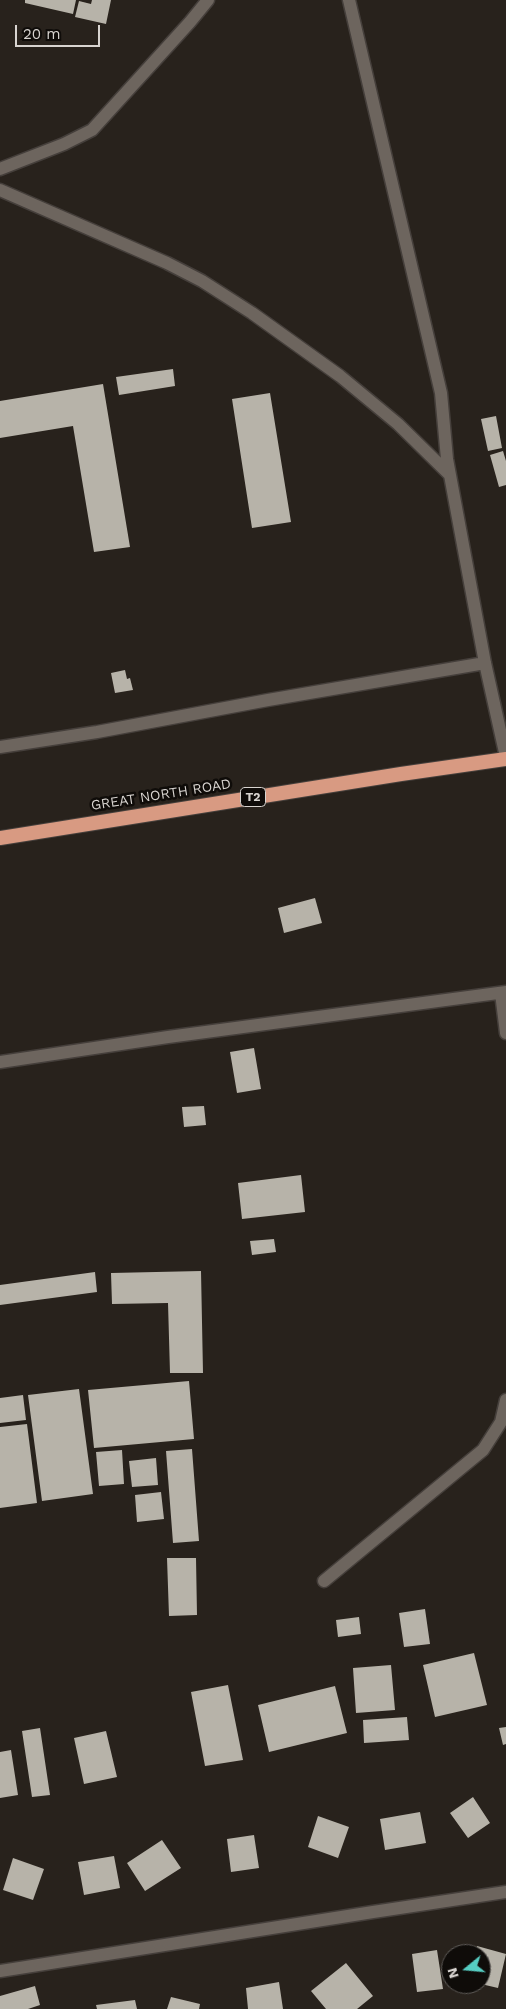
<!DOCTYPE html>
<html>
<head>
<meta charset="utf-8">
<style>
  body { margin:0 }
  #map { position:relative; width:506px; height:2009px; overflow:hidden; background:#28221c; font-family:"Work Sans",sans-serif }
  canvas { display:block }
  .north { position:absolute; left:441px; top:1944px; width:50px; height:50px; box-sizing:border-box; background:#0f0c09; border:1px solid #5f5c59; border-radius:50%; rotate:253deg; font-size:14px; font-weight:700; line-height:20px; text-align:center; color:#d8d4d0 }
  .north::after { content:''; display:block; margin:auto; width:18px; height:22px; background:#56cec3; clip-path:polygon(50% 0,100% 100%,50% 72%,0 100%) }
  .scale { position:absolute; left:15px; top:25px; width:85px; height:22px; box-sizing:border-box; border:2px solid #d8d4d0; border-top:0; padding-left:6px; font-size:15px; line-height:18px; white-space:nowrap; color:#d8d4d0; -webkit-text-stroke:4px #0f0c09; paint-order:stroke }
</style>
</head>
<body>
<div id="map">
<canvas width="506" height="2009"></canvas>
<div class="north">N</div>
<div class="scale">20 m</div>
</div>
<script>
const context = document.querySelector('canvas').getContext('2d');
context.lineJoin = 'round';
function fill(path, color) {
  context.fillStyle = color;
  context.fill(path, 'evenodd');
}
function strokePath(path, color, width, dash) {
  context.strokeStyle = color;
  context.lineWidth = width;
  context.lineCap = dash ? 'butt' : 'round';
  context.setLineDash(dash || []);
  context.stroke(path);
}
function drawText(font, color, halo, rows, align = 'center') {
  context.font = font + ' "Work Sans",sans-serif';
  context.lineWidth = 5;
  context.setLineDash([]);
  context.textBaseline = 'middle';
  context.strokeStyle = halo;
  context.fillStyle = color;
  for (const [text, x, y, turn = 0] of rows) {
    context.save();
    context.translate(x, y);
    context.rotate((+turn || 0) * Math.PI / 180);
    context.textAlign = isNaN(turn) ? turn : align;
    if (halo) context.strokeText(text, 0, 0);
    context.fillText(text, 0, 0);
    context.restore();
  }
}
const building = new Path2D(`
  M25,0H76L73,14L25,3Z
  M92,0H111L106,24L75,17L79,1L91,4Z
  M173,369L175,386L119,395L116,377Z
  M103,384L130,547L94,552L73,426L0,438V401Z
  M270,393L291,522L252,528L232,399Z
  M496,416L502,448L488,451L481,419Z
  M503,451L506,461V485L499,487L490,455Z
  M125,670L127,679L130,678L133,690L115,693L111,673Z
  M315,898L322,923L284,933L278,908Z
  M254,1048L261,1089L237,1093L230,1052Z
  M204,1106L206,1125L184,1127L182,1107Z
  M301,1175L305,1212L242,1219L238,1183Z
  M274,1239L276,1252L252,1255L250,1241Z
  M201,1271L203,1373H170L168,1303L112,1304L111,1273Z
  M95,1272L97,1292L0,1305V1285Z
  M189,1381L194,1439L94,1448L88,1390Z
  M79,1389L93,1494L42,1501L28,1395Z
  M23,1395L26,1420L0,1423V1398Z
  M27,1424L37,1503L0,1508V1427Z
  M192,1449L199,1541L173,1543L166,1451Z
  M122,1450L124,1484L99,1486L96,1452Z
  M156,1458L158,1485L132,1487L129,1461Z
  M161,1492L164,1519L137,1522L135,1495Z
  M167,1558H196L197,1615L169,1616Z
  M425,1609L430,1644L404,1647L399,1613Z
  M359,1617L361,1634L338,1637L336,1620Z
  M474,1653L487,1705L435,1717L423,1665Z
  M391,1665L395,1710L356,1713L353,1668Z
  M228,1685L243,1760L205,1766L191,1692Z
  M335,1686L347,1733L269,1752L258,1705Z
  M407,1717L409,1740L364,1743L363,1720Z
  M506,1727V1744L503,1745L499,1728Z
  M40,1728L50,1795L32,1797L22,1731Z
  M106,1731L117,1777L84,1784L74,1738Z
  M11,1750L18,1795L0,1798V1752Z
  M473,1797L490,1823L468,1838L450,1813Z
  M420,1812L426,1843L385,1850L380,1819Z
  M318,1816L349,1827L338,1858L308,1847Z
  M254,1835L259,1868L231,1872L227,1839Z
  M162,1840L181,1868L145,1891L127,1863Z
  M114,1856L120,1888L84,1895L78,1862Z
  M13,1858L44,1869L33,1900L3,1890Z
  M477,1946L506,1954L498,1988L481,1984V1954H475Z
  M437,1950L443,1989L417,1992L412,1954Z
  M346,1963L373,1996L357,2009H326L311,1991Z
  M279,1982L283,2009H248L246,1988Z
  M35,1986L40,2005L28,2009H0V1996Z
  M171,1997L200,2004L199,2009H167Z
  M135,2000L137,2009H97L96,2005Z`);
const minor = new Path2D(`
  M349,0L441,393L447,459L485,663L506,757
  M0,169L64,144L92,130L190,22L208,0
  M0,190L167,263L202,281L252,313L340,376L398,424L450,475
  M0,747L97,732L268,700L485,663
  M501,993L506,1033
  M0,1062L168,1037L506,992
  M324,1581L483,1450L501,1422L506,1400
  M0,1971L373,1912L506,1892`);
const trunk = new Path2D(`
  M0,838L401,774L506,759`);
const shields = [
  [253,797,25]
];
const shieldNames = [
  ["T2",253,797]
];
const streetNames = [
  ["GREAT NORTH ROAD",161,795,-9]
];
fill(building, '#b7b3a9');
strokePath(minor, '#453f3b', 15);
strokePath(trunk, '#453f3b', 16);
strokePath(minor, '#6d655e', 12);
strokePath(trunk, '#d89a82', 14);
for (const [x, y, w] of shields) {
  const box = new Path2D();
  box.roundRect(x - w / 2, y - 9.5, w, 19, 4);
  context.fillStyle = '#0f0c09';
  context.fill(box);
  strokePath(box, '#d8d4d0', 1);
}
drawText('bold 12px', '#d8d4d0', null, shieldNames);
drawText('14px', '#d8d4d0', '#0f0c09', streetNames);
</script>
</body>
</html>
